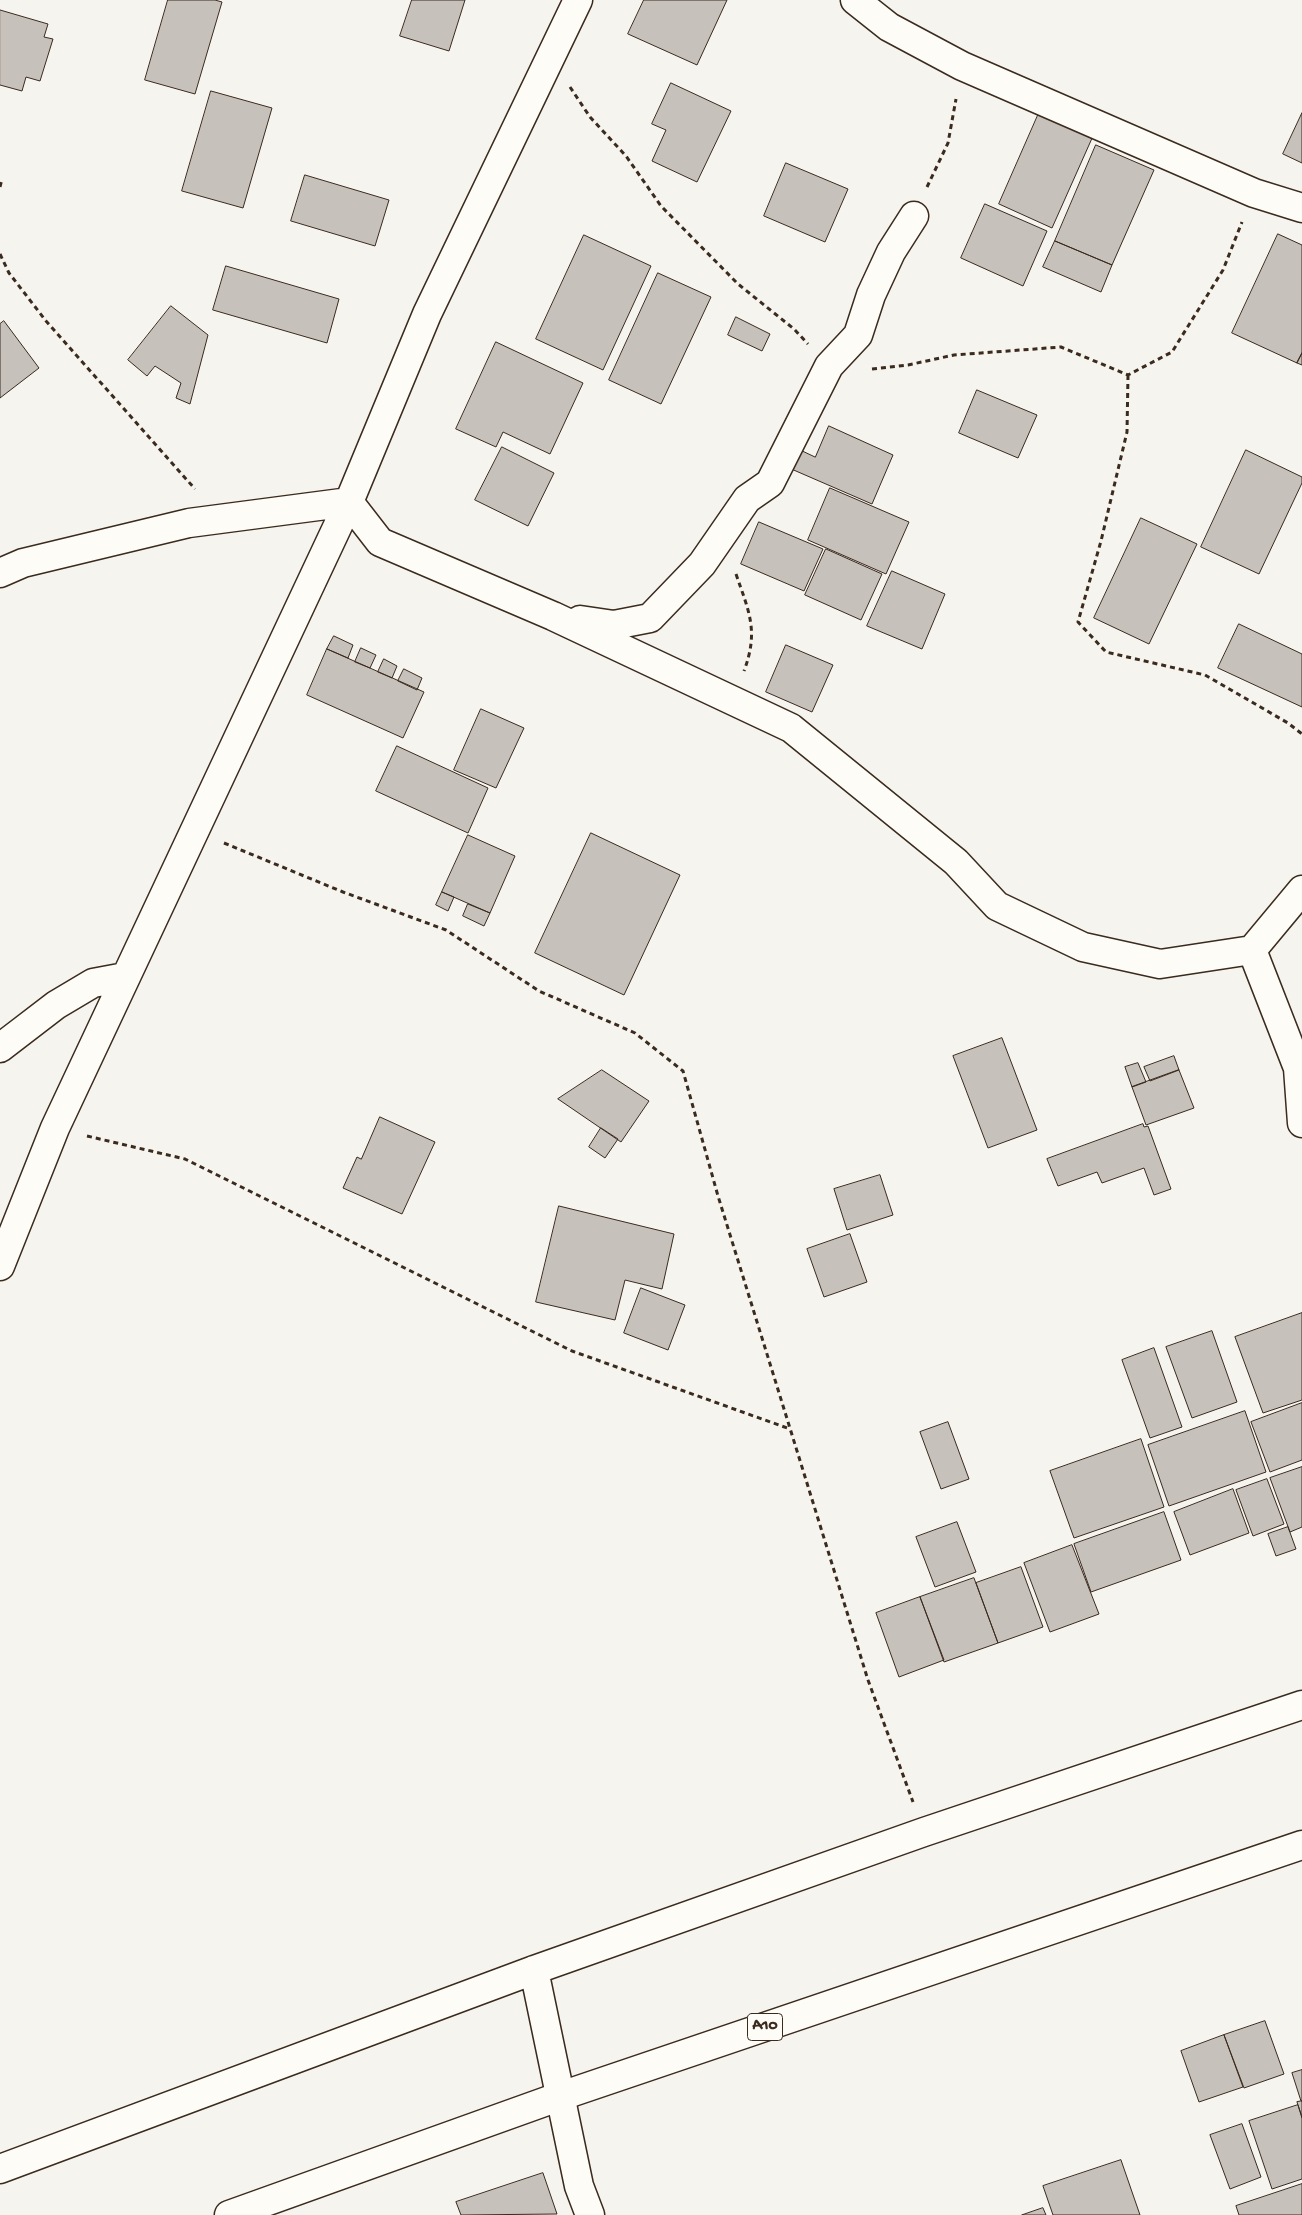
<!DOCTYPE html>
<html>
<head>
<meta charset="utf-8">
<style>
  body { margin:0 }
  canvas { display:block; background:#f5f4ee }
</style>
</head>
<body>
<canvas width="1302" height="2215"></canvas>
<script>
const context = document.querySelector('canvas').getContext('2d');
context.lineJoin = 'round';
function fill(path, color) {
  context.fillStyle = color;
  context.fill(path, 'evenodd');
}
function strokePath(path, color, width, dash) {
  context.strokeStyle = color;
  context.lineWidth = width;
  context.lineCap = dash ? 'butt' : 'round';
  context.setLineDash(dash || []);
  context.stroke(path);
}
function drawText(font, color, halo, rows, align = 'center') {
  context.font = font + ' "Gochi Hand",sans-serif';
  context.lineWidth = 5;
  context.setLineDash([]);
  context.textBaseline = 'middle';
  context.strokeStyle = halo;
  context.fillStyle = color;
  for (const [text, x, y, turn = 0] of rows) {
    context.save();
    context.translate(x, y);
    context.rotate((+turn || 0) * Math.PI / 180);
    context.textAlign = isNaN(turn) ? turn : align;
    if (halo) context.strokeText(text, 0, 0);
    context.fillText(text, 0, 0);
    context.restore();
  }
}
const building = new Path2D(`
  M168,0H215L222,2L195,94L145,80Z
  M412,0H465L449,51L400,36Z
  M644,0H727L697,65L628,34Z
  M0,10L48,24L44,37L53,39L40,81L26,77L22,91L0,85Z
  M671,83L731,111L697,182L652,161L666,130L652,124Z
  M211,91L272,108L243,208L182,191Z
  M1039,113L1093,136L1052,228L999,204Z
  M1302,113V163L1283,154Z
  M1096,145L1154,170L1112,265L1055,241Z
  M786,163L848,189L825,242L764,216Z
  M305,175L389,200L375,246L291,221Z
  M985,204L1047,231L1023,286L961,258Z
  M1278,234L1302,245V353L1297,363L1232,333Z
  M584,235L651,266L603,370L536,339Z
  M1055,241L1112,265L1101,292L1043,267Z
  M226,266L339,299L327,343L213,310Z
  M658,273L711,297L661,404L609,380Z
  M171,306L208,335L190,404L176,398L181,383L155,366L147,376L128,360Z
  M736,317L770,334L762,351L728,335Z
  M4,321L39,368L0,398V324Z
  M496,342L583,383L550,454L503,432L496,447L456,429Z
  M1302,353V365L1297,363Z
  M977,390L1037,415L1018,458L959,433Z
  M829,426L893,455L872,504L789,468L798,449L815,457Z
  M502,447L554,473L528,526L475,500Z
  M1246,450L1302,477V483L1259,574L1201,547Z
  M830,488L909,522L886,574L808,540Z
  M1141,518L1197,544L1149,644L1094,618Z
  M759,522L823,549L804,591L741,564Z
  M826,549L882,574L861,620L805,595Z
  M892,571L945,594L922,649L867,626Z
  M1239,624L1302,654V707L1218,668Z
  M334,636L353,645L348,658L327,649Z
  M786,645L833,665L812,712L766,692Z
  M361,648L376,655L370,668L355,662Z
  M327,649L424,692L403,738L307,695Z
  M384,659L397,666L392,678L378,672Z
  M404,669L422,678L417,690L398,681Z
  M481,709L524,728L496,788L454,770Z
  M397,746L488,788L468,833L376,791Z
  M591,833L680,875L624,995L535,953Z
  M468,835L515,856L490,913L442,892Z
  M442,892L454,897L448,911L436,905Z
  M468,904L490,913L484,926L463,916Z
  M1002,1038L1037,1130L988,1148L953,1056Z
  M1174,1056L1179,1070L1150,1081L1144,1067Z
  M1138,1063L1146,1082L1132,1087L1125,1067Z
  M602,1070L649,1101L621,1142L558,1099Z
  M1179,1070L1194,1108L1146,1125L1132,1087Z
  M380,1117L435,1142L402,1214L343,1188L357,1157L361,1159Z
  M1143,1124L1144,1127L1148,1126L1171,1189L1154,1195L1144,1168L1102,1183L1097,1172L1058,1186L1047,1159Z
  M601,1128L618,1139L605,1158L589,1147Z
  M880,1175L893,1215L847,1230L834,1189Z
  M559,1206L674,1234L662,1289L625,1280L615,1320L536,1302Z
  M850,1234L867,1282L824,1297L807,1249Z
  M641,1288L685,1305L668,1350L624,1333Z
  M1302,1313V1400L1263,1413L1235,1337Z
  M1212,1331L1237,1402L1192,1418L1166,1347Z
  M1154,1348L1182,1427L1150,1438L1122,1360Z
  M1302,1403V1460L1270,1472L1251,1422Z
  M1245,1411L1266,1472L1169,1506L1148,1445Z
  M948,1422L969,1479L941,1489L920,1432Z
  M1141,1439L1164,1507L1074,1538L1050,1471Z
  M1302,1467V1527L1290,1532L1270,1478Z
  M1267,1479L1284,1524L1253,1536L1236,1490Z
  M1233,1489L1249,1533L1190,1555L1174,1512Z
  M1164,1512L1181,1560L1091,1592L1074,1544Z
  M957,1522L976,1572L935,1587L916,1537Z
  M1288,1527L1296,1549L1276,1556L1268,1534Z
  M1072,1545L1099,1614L1050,1632L1024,1563Z
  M1021,1567L1043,1627L998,1643L976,1583Z
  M974,1578L998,1643L944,1662L920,1597Z
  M920,1597L944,1660L899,1677L876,1613Z
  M1265,2021L1284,2074L1244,2088L1224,2035Z
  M1224,2035L1243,2087L1199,2102L1181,2051Z
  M1302,2070V2101H1301L1292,2073Z
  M1301,2101H1302V2118L1297,2102Z
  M1298,2105L1302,2117V2179L1272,2189L1249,2121Z
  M1242,2124L1261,2177L1230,2189L1210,2135Z
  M1121,2160L1140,2215H1053L1043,2186Z
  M543,2173L557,2214L461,2215L456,2202Z
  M1302,2184V2215H1239L1236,2206Z
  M1043,2208L1046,2215H1022Z`);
const path = new Path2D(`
  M570,87L590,117L626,156L661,206L738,284L794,329L808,344
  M0,187L2,179
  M927,187L948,143L956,99
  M0,254L9,273L46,321L195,489
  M872,369L908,365L954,355L1061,347L1128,375L1172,352L1223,270L1242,222
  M1128,375L1127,432L1101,541L1078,622L1106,652L1205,675L1288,723L1302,734
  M736,574C749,612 759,631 744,671
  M224,843L343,892L446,930L539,991L635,1033L683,1071L718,1196L868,1680L913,1802
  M87,1136L185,1159L572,1351L790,1429`);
const minor = new Path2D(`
  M855,0L889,27L962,66L1254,193L1302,208
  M0,573L23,563L189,523L349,502L380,542L553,616L791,728L956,862L997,906L1083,947L1160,964L1252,950
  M580,620L614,625L650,618L702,564L747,499L770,483L829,366L858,335L871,295L891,252L914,216
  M1302,890L1252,950L1298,1068L1302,1123
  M0,1048L56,1005L93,983L125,977
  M0,1266L55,1128L349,502L427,314L578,0
  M534,1970L579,2186L590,2215
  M0,2169L534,1970L924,1832L1302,1705`);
const primary = new Path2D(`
  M229,2215L561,2096L1302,1845`);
const shields = [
  [765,2027,35]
];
const shieldNames = [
  ["A10",765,2027]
];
fill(building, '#c7c1bb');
strokePath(building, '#3b2a1e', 1);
strokePath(minor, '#3b2a1e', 31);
strokePath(primary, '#3b2a1e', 31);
strokePath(path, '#3b2a1e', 3, [5, 4]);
strokePath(minor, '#fdfcf7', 28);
strokePath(primary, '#fdfcf7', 28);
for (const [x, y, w] of shields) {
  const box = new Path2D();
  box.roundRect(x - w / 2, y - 13.5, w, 27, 4);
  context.fillStyle = '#fdfcf7';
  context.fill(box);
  strokePath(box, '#3b2a1e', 1);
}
drawText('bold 16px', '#3b2a1e', null, shieldNames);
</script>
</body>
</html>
